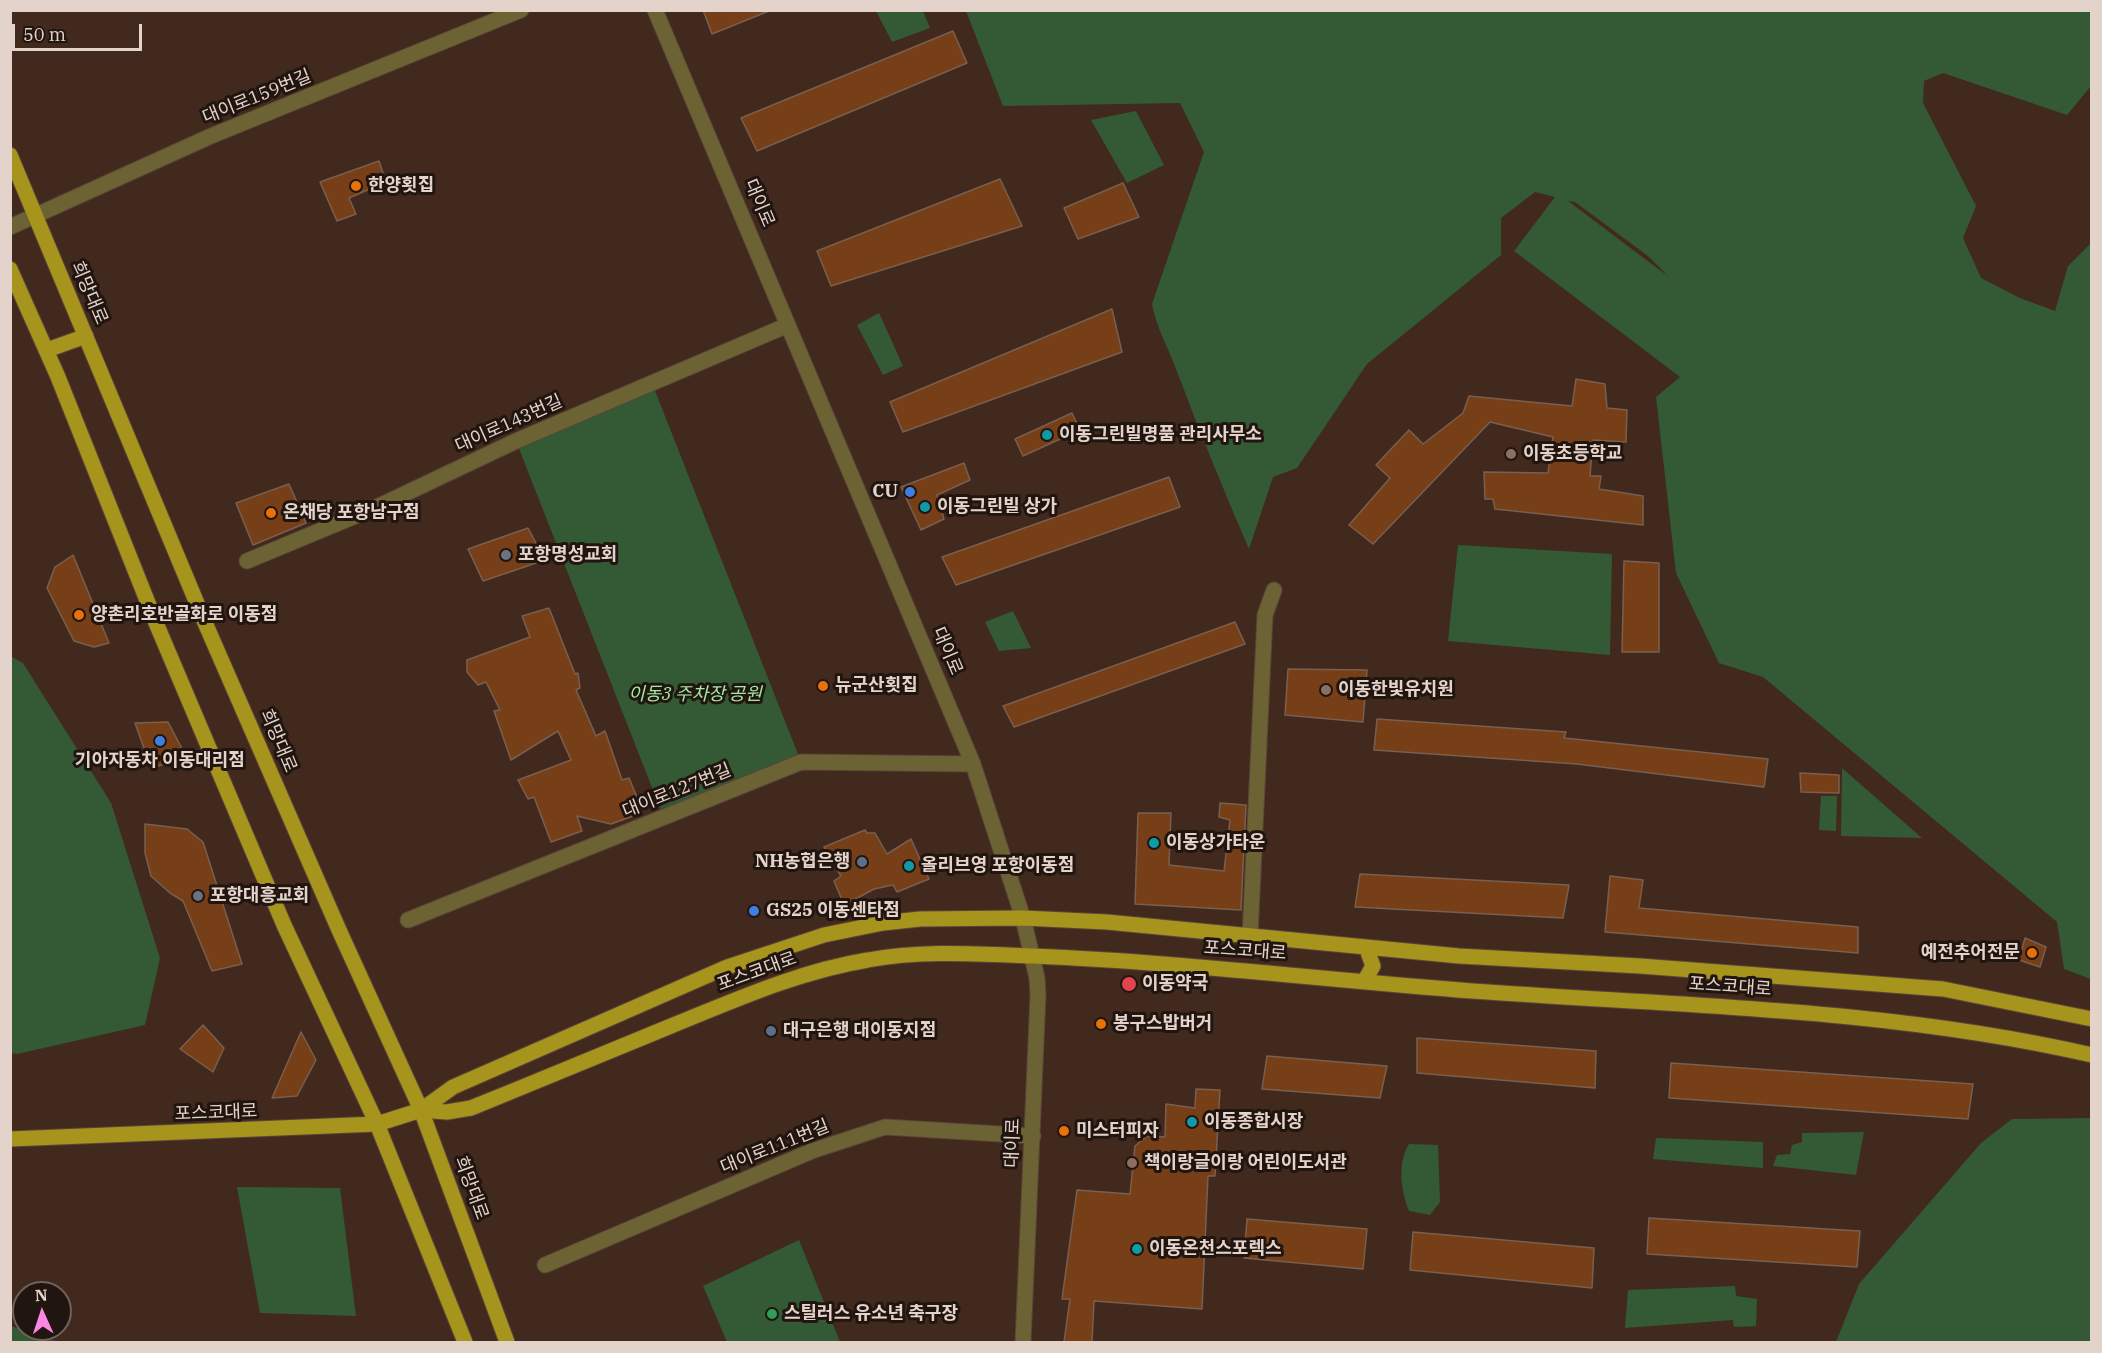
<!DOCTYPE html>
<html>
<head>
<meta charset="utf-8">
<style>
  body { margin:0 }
  #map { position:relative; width:2102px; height:1353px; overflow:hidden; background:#42291d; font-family:"IBM Plex Serif",serif }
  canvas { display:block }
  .frame { position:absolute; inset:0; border:12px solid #e4d3cb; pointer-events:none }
  .north { position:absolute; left:12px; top:1281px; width:60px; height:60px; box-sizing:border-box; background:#211510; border:2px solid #6f615b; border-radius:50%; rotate:357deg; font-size:16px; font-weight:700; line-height:24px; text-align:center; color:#e4d3cb }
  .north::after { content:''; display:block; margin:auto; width:21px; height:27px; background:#fc86e4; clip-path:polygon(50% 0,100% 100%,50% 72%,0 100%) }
  .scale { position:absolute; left:12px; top:24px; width:130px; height:27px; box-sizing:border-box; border:3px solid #e4d3cb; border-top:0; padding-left:8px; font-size:18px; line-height:21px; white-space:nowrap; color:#e4d3cb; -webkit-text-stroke:4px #211510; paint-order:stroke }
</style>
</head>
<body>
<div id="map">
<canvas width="2102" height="1353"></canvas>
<div class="frame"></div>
<div class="north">N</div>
<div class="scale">50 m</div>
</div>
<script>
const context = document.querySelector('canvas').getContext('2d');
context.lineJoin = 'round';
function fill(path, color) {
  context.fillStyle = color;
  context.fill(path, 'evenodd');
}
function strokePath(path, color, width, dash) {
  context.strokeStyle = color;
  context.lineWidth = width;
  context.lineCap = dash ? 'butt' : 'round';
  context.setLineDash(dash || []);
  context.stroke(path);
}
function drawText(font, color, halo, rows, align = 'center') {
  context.font = font + ' "IBM Plex Serif","Noto Sans KR",serif';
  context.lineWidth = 6;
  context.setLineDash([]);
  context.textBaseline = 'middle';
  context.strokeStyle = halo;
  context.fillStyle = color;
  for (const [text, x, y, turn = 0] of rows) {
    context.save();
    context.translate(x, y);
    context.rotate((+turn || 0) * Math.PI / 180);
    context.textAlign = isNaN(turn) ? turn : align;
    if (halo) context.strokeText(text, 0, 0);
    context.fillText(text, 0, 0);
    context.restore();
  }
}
const green = new Path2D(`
  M876,11H923L930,28L892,42Z
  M966,11H2091V86L2067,115L1943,73L1924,81L1923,103L1976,206L1963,238L1981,278L2020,298L2055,311L2068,266L2091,243V979L2064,969L2057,922L1763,677L1719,663L1676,573L1656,397L1680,377L1514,251L1555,197L1535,192L1501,218V255L1367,364L1297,468L1273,477L1249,549C1223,489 1199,430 1176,369C1168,347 1156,327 1152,304L1204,152L1180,103L1003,106ZM1568,201L1575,202L1648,256L1669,277Z
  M1136,111L1164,165L1127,183L1091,120Z
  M879,313L903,366L883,375L857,325Z
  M652,383L801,762L664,818L516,441Z
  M1458,545L1612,554L1610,655L1448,641Z
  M1013,611L1031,648L999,651L985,622Z
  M10,656L23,663L111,803L160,958L145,1025L17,1054L10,1053Z
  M1842,768L1922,838L1841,836Z
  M1821,796H1837L1836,831L1819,830Z
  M2091,1118V1342H1836L1859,1284L1981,1143L2012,1119Z
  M1864,1132L1856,1175L1773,1166L1777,1155L1790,1154L1792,1145L1802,1142V1133Z
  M1656,1138L1763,1142V1168L1653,1159Z
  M1409,1144L1438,1145L1440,1202L1430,1215L1409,1211C1401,1191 1397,1163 1409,1144Z
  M237,1187L340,1188L356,1316L260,1313Z
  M799,1240L840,1342H727L703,1286Z
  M1735,1286L1736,1296L1757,1299L1756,1326L1734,1327L1733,1320L1625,1328L1628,1290Z
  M10,1326H11L59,1342H11Z`);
const building = new Path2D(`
  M703,10H769V11L712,34Z
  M953,31L967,63L757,151L741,118Z
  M379,161L386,182L349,198L356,214L337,221L320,182Z
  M1000,179L1022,226L831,286L817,251Z
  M1123,183L1139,217L1078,239L1064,208Z
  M1112,309L1122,352L903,432L890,402Z
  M1576,379L1605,384L1607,408L1627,410L1626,442L1593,440L1590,476H1601L1599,489L1643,496V525L1495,509L1493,499H1485L1484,472L1548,473L1553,437L1490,422L1373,544L1349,525L1390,478L1376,465L1409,430L1423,444L1463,413L1469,396L1572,406Z
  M1072,413L1080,430L1023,456L1015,439Z
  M964,463L970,480L937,495L944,519L921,530L901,487Z
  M1169,477L1180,507L956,585L942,557Z
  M289,484L306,523L253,545L236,503Z
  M528,528L545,560L483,581L468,549Z
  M73,555L109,643L94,647L74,641L47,588L55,567Z
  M1624,561L1659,563V652H1622Z
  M549,608L575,674L578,673L580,688L576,690L596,736L605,731L622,780L629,778L641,807L636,815L611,824L577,816L582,831L551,842L534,797L528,799L518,780L571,760L558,731L511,760L494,711L500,710L486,682L478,685L467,672V660L530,637L522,616Z
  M1235,622L1245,644L1014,727L1003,706Z
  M1288,669L1367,670L1363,722L1285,715Z
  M1377,719L1566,732L1564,738L1768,759L1764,787L1577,764L1374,750Z
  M168,722L187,758L151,768L135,723Z
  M1800,773L1839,775V793L1801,792Z
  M1220,803L1246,805L1241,910L1135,904L1138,813H1171L1169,865L1224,871L1230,820L1219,817Z
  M145,824L187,829L203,842L242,964L212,971L183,901L170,893L151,876L145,853Z
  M865,830L867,833H875L887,854L911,839L929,879L897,892L893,885L874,889L850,902L842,900L834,881L841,876L824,847Z
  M1360,874L1569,885L1563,918L1355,907Z
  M1610,876L1643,880L1639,908L1858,927V953L1605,932Z
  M2025,938L2046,947L2040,967L2019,960Z
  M203,1025L224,1048L213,1072L180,1049Z
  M301,1032L316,1060L297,1096L272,1098Z
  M1417,1038L1596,1051L1595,1088L1417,1073Z
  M1267,1056L1387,1066L1380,1098L1262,1089Z
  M1671,1063L1973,1084L1968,1119L1669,1098Z
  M1196,1089L1220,1090L1215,1176H1208L1202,1309L1094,1301L1092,1342H1064L1070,1299H1062L1077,1190L1130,1194L1135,1146L1147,1136L1165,1137L1166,1104L1195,1108Z
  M1649,1218L1860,1231L1857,1267L1647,1254Z
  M1247,1219L1367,1229L1363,1269L1244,1258Z
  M1413,1232L1594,1248L1592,1288L1410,1270Z`);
const minor = new Path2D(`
  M655,10L973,764L1023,918L1037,978L1038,995L1023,1342
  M10,227L211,136L521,10
  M247,561L377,507L516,441L788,325
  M408,920L801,762L973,764
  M1250,936L1265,615L1274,590
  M545,1265L812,1151L885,1127L1033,1136`);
const major = new Path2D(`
  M10,155L206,625L339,930L421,1110L507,1342
  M10,269L58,377L156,623L284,925L377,1124L465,1342
  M47,350L86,336
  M1365,980L1373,966L1366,947
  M421,1110L447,1112L471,1108C538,1081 605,1053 671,1026C735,1000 800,971 868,960C922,950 978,954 1033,956C1180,962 1326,980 1472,991C1680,1006 1888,1008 2092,1055
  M10,1139L377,1124L421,1110L453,1087L727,967L824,935L883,923L920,919L1023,918L1107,922L1459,956L1640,966L1943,989L2092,1019`);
const markers = [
  [356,186,6,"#e8710a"],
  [1047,435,6,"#0f9aa8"],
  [1511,454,6,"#8d6e63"],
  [910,492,6,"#3f7fe0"],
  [925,507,6,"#0f9aa8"],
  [271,513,6,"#e8710a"],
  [506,555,6,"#6b7280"],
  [79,615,6,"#e8710a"],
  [823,686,6,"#e8710a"],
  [1326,690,6,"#8d6e63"],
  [160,741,6,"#3f7fe0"],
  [1154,843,6,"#0f9aa8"],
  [862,862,6,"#5c6f8a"],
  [909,866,6,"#0f9aa8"],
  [198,896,6,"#6b7280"],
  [754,911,6,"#3f7fe0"],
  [2032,953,6,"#e8710a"],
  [1129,984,8,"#e0444e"],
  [1101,1024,6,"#e8710a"],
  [771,1031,6,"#5c6f8a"],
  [1192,1122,6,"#0f9aa8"],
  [1064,1131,6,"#e8710a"],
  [1132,1163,6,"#8d6e63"],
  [1137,1249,6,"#0f9aa8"],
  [772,1314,6,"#2e9e5b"]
];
const streetNames = [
  ["대이로159번길",257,97,-22],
  ["대이로",759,203,67],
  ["희망대로",89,293,67],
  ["대이로143번길",509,424,-24],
  ["대이로",947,651,67],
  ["희망대로",278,741,67],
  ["대이로127번길",677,791,-22],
  ["포스코대로",1245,951,4],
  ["포스코대로",757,972,-20],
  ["포스코대로",1730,987,4],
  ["포스코대로",216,1113,-2],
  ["대이로",1013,1143,-88],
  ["대이로111번길",775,1147,-22],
  ["희망대로",471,1188,70]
];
const poiNames = [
  ["한양횟집",368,186],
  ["이동그린빌명품 관리사무소",1059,435],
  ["이동초등학교",1523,454],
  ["CU",898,492,"right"],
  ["이동그린빌 상가",937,507],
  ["온채당 포항남구점",283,513],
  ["포항명성교회",518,555],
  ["양촌리호반골화로 이동점",91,615],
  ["뉴군산횟집",835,686],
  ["이동한빛유치원",1338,690],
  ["기아자동차 이동대리점",160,761,"center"],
  ["이동상가타운",1166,843],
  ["NH농협은행",850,862,"right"],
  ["올리브영 포항이동점",921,866],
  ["포항대흥교회",210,896],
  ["GS25 이동센타점",766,911],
  ["예전추어전문",2020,953,"right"],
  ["이동약국",1142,984],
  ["봉구스밥버거",1113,1024],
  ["대구은행 대이동지점",783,1031],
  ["이동종합시장",1204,1122],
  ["미스터피자",1076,1131],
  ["책이랑글이랑 어린이도서관",1144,1163],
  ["이동온천스포렉스",1149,1249],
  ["스틸러스 유소년 축구장",784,1314]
];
const parkNames = [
  ["이동3 주차장 공원",695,695]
];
fill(green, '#345935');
fill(building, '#773f17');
strokePath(building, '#7a5f4f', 1.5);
strokePath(minor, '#5c4439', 17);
strokePath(major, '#5c4439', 17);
strokePath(minor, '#6b6333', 15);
strokePath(major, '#a6941d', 15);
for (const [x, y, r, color] of markers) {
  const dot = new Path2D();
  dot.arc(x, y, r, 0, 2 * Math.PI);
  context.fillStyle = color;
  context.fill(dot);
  strokePath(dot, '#211510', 2);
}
drawText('18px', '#e4d3cb', '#211510', streetNames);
drawText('bold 18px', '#e4d3cb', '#211510', poiNames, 'left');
drawText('italic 18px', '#a2eba2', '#211510', parkNames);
</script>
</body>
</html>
